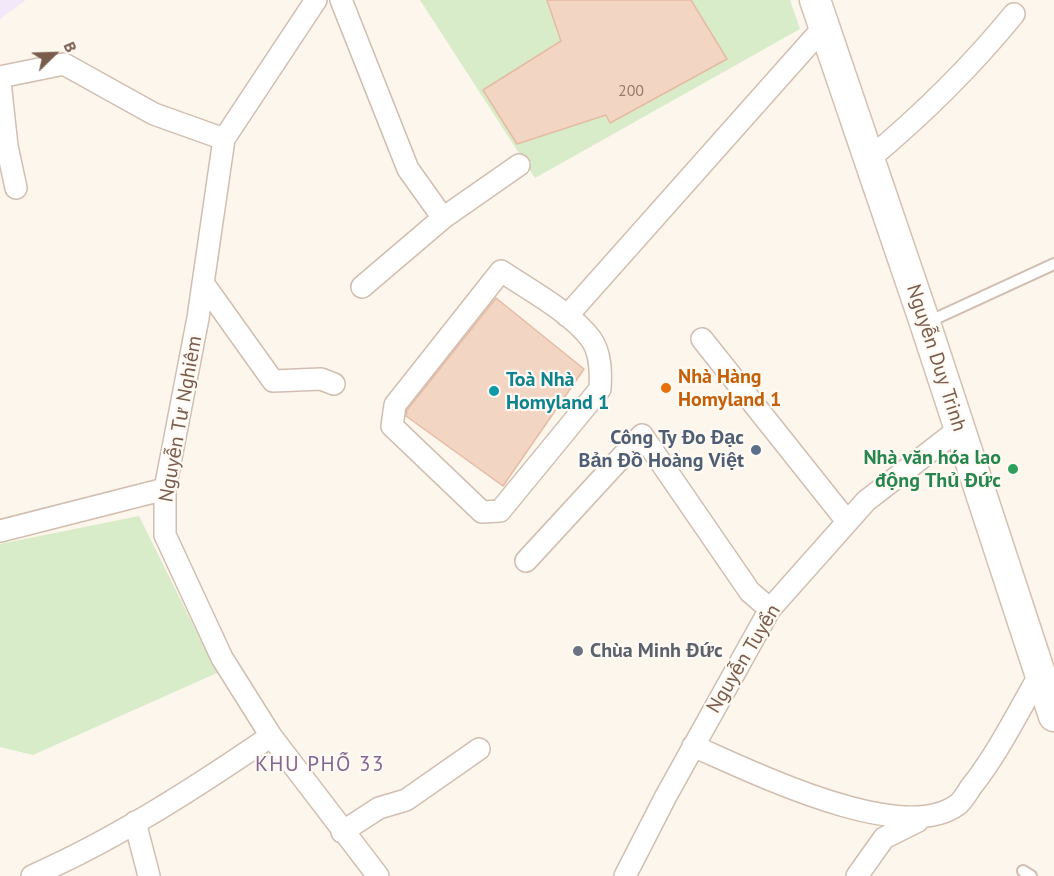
<!DOCTYPE html>
<html>
<head>
<meta charset="utf-8">
<style>
  body { margin:0 }
  #map { position:relative; width:1054px; height:876px; overflow:hidden; background:#fdf6ec; font-family:"PT Sans",sans-serif }
  canvas { display:block }
  .north { position:absolute; left:24px; top:24px; width:60px; height:60px; -webkit-text-stroke:4px #fffaf3; paint-order:stroke; rotate:67deg; font-size:16px; font-weight:700; line-height:24px; text-align:center; color:#7a5c4d }
  .north::after { content:''; display:block; margin:auto; width:21px; height:27px; background:#7a5c4d; clip-path:polygon(50% 0,100% 100%,50% 72%,0 100%) }
</style>
</head>
<body>
<div id="map">
<canvas width="1054" height="876"></canvas>
<div class="north">B</div>
</div>
<script>
const context = document.querySelector('canvas').getContext('2d');
context.lineJoin = 'round';
function fill(path, color) {
  context.fillStyle = color;
  context.fill(path, 'evenodd');
}
function strokePath(path, color, width, dash) {
  context.strokeStyle = color;
  context.lineWidth = width;
  context.lineCap = dash ? 'butt' : 'round';
  context.setLineDash(dash || []);
  context.stroke(path);
}
function drawText(font, color, halo, rows, align = 'center') {
  context.font = font + ' "PT Sans",sans-serif';
  context.lineWidth = 4.5;
  context.setLineDash([]);
  context.textBaseline = 'middle';
  context.strokeStyle = halo;
  context.fillStyle = color;
  for (const [text, x, y, turn = 0] of rows) {
    context.save();
    context.translate(x, y);
    context.rotate((+turn || 0) * Math.PI / 180);
    context.textAlign = isNaN(turn) ? turn : align;
    if (halo) context.strokeText(text, 0, 0);
    context.fillText(text, 0, 0);
    context.restore();
  }
}
const education = new Path2D(`
  M0,0H26L0,19Z`);
const green = new Path2D(`
  M420,0H790L800,29L535,178Z
  M139,516L217,673L33,755L0,747V544Z`);
const building = new Path2D(`
  M547,0H691L727,59L610,123L606,115L517,144L483,90L561,41Z
  M496,298L584,369L503,486L406,416L407,410Z`);
const service = new Path2D(`
  M928,322L1054,264
  M1023,871L1031,876`);
const minor = new Path2D(`
  M316,0L224,139L198,318L165,489V535L222,658L271,736L378,876
  M341,0L408,169L443,218
  M0,77L64,64L154,114L224,139
  M0,82L7,146L16,188
  M868,160C922,115 970,68 1014,14
  M501,271C528,289 572,313 591,339C601,353 601,373 600,389L500,511L482,512L392,426L395,405Z
  M203,283L273,381L321,379L334,384
  M362,287L443,218L519,165
  M567,316L823,28
  M702,339L846,520
  M0,531L165,489
  M526,561L642,435L750,592L770,609
  M693,746C751,771 901,846 957,805C962,802 967,793 971,787C998,753 1018,712 1040,674
  M135,822L149,876
  M342,832L379,808L406,800L479,749
  M32,876C116,839 195,788 271,736
  M625,876L666,796L770,609L866,501L959,429
  M857,876L884,838L918,821`);
const secondary = new Path2D(`
  M815,0L925,323L1054,716`);
const markers = [
  [666,388,6,"#e8710a"],
  [494,391,6,"#0f9aa8"],
  [756,450,6,"#5c6f8a"],
  [1013,469,6,"#2e9e5b"],
  [578,651,6,"#6b7280"]
];
const numberNames = [
  ["200",631,91]
];
const streetNames = [
  ["Nguyễn Duy Trinh",936,358,72],
  ["Nguyễn Tư Nghiêm",181,419,-80],
  ["Nguyễn Tuyển",744,659,-59]
];
const foodNames = [
  ["Nhà Hàng",678,377],
  ["Homyland 1",678,400]
];
const cultureNames = [
  ["Toà Nhà",506,380],
  ["Homyland 1",506,403]
];
const serviceNames = [
  ["Công Ty Đo Đạc",744,438],
  ["Bản Đồ Hoàng Việt",744,461]
];
const leisureNames = [
  ["Nhà văn hóa lao",1001,458],
  ["động Thủ Đức",1001,481]
];
const worshipNames = [
  ["Chùa Minh Đức",590,651]
];
const neighbourhoodNames = [
  ["KHU PHỐ 33",320,765]
];
fill(education, '#f3e8fa');
fill(green, '#d8ecc9');
fill(building, '#f3d5c3');
strokePath(building, '#e6bba3', 1.5);
strokePath(service, '#d1beb0', 14);
strokePath(minor, '#d1beb0', 24);
strokePath(secondary, '#d6c0b0', 33);
strokePath(service, '#fff', 10);
strokePath(minor, '#fff', 21);
strokePath(secondary, '#fff', 30);
for (const [x, y, r, color] of markers) {
  const dot = new Path2D();
  dot.arc(x, y, r, 0, 2 * Math.PI);
  context.fillStyle = color;
  context.fill(dot);
  strokePath(dot, '#fffaf3', 2);
}
drawText('16px', '#987a6a', null, numberNames);
drawText('20px', '#7a5c4d', '#fffaf3', streetNames);
drawText('bold 20px', '#c56008', '#fffaf3', foodNames, 'left');
drawText('bold 20px', '#0d838f', '#fffaf3', cultureNames, 'left');
drawText('bold 20px', '#4e5e75', '#fffaf3', serviceNames, 'right');
drawText('bold 20px', '#27864d', '#fffaf3', leisureNames, 'right');
drawText('bold 20px', '#5b616d', '#fffaf3', worshipNames, 'left');
context.letterSpacing = '1.5px';
drawText('21px', '#846695', '#fffaf3', neighbourhoodNames);
context.letterSpacing = '0px';
</script>
</body>
</html>
